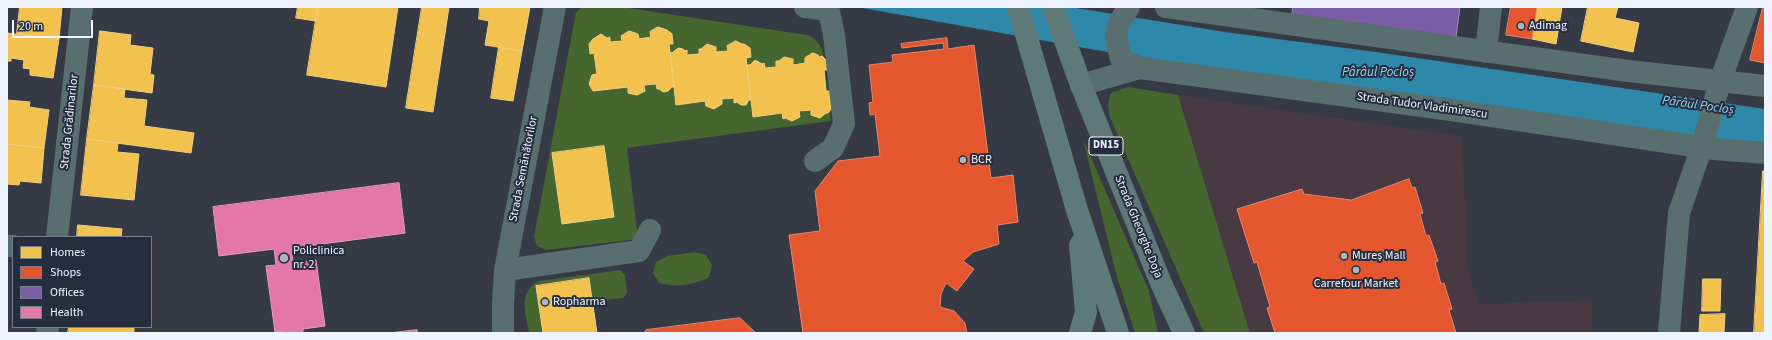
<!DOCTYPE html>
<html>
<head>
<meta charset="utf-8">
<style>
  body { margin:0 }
  #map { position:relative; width:1772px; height:340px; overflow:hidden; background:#353a44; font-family:"Source Sans 3",sans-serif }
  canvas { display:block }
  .frame { position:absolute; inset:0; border:8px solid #f0f4fe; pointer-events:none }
  .legend { position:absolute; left:12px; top:236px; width:140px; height:92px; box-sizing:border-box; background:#252d3f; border:1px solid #767d8b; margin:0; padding:5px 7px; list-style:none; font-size:12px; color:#f0f4fe }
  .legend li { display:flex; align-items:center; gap:8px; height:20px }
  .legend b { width:20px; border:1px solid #767d8b }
  .scale { position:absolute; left:12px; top:20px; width:81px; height:18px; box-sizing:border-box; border:2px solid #f0f4fe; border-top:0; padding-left:5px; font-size:12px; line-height:14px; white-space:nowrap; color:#f0f4fe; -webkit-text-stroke:3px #252d3f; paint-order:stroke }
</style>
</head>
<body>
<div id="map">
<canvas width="1772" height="340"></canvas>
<div class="frame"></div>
<ul class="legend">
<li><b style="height:11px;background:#f2c14e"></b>Homes</li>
<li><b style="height:11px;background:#e4572e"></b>Shops</li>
<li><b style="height:11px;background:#7b5ea7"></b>Offices</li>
<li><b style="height:11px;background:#e377a8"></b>Health</li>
</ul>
<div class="scale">20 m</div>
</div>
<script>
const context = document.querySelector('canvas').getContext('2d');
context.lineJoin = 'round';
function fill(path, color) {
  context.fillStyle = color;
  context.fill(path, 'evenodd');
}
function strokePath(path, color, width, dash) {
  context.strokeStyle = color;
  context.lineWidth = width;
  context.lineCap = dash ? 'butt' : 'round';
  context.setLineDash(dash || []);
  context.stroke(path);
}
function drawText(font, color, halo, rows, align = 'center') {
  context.font = font + ' "Source Sans 3",sans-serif';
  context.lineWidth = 4;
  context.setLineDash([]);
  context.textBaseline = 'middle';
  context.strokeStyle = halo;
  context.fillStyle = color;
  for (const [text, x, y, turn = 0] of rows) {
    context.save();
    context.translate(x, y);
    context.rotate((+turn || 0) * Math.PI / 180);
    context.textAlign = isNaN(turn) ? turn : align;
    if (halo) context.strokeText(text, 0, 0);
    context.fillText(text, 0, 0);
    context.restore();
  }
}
const commercial = new Path2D(`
  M1178,95L1462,136L1468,271L1480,304L1592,300V333H1250Z`);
const green = new Path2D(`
  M582,7H622L807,35C816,39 820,43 823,53L831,121L627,148L638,239L546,250L537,246L534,237L576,12Z
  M1128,87L1178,95L1250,333H1204L1109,115L1108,103L1111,93Z
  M1083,139L1149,291L1158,333H1135L1116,274Z
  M695,252L706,255L712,265L709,277C694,285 676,288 659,283L653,273L656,262L667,256Z
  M620,270L625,275L627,293L623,298L593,301L589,278L536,285L543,333H529C526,312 517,293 539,281Z`);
const water = new Path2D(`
  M857,7H1070L1225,32L1383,53L1765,109V147L1157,61Z`);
const homes = new Path2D(`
  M20,7H62L59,39L17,34Z
  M298,7H318L316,21L296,18Z
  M318,7H398L386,87L307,75Z
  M422,7H449L433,112L406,108Z
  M480,7H530L522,51L485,45L489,21L479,19Z
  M1537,7H1562L1556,44L1532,39Z
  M1588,7H1618L1615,18L1639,23L1633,52L1581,41Z
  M658,27L667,30L672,34L673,44H669L674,87H672L668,91L663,92L659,89H657L656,84L644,85L645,91L637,95L628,93V87L593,91L589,84L592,75L597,74L594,53L590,54L589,44L593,39L601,34L607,38L610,37V42L622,41L621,36L629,31L638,34L639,39L651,37L650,32Z
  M100,31L131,35L130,45L153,48L150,74L154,75L152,93L94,85Z
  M7,33L59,39L53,78L30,75V69L23,68L24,60L11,58V61H7Z
  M736,41L742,44H744L750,48L751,57L746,58L751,100H749L746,105H741L737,102L734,103V98L722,99V104L714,109L706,106L705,101L676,105L670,52L672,53L678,48L683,49L685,51L687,50V55L699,54V49H701L707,44L716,47V52L728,51L727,46Z
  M499,47L522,51L513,101L491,98Z
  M813,53L818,55L819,57L822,56L827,61L828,70H824L826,91H831L833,107L828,113H826L820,118L811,115V110L799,111L800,117L792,121L785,118L783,119L782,113L753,117L747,65H750L755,60L762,64L764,63L765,68L776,67V61H779L784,57L793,59V65L805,63V58Z
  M94,85L125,89L124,98L147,100L144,126L194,133L191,153L87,139Z
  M7,100L30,102L29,107L49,110L44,148L7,144Z
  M87,139L118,143L117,152L139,154L134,200L81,195Z
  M7,144L44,148L41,183L20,181L19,185L7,184Z
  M604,146L614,217L562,224L552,153Z
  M1763,171H1765V333H1754Z
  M78,225L122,229L121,237H77Z
  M589,278L597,333H543L536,286Z
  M1703,279H1721L1720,311H1702Z
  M1725,314L1724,333H1699L1700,315Z
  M69,327H134V333H68Z`);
const shops = new Path2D(`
  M1511,7H1537L1532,39L1506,35Z
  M1763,7H1765V63L1750,60Z
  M947,38L948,49L974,45L991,178L1013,175L1018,222L997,225L999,244L973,252L963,261L974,269L957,291L946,283L941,294L940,307L954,311L965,323L967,333H803L789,235L820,231L815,191L838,161L880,156L875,114L870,115L869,103L873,102L869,65L893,62L892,55L944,49L943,43L902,48L901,44Z
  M1409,179L1412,188L1415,187L1423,213L1420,214L1426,236L1429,235L1438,261L1435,262L1441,284L1444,283L1452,309L1449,310L1456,333H1275L1267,308L1270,307L1257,262L1254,263L1237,209L1302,189L1304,194L1351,200Z
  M740,318L756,333H644L646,330Z`);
const offices = new Path2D(`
  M1293,7H1460L1456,37L1292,15Z`);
const health = new Path2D(`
  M399,183L405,233L292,248L293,263L316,260L325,326L303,329V333H285V331L275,332L266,266L276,265L274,249L219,256L213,207Z
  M417,330L418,333H390Z`);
const minor = new Path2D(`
  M805,7L828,10
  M1129,7C1114,28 1114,35 1121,59L1140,68
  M1166,7L1628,71L1765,86
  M1486,52L1491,7
  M1081,85L1140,68L1444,109L1714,149L1765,153
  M815,161L833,148L844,124L834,35L828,7
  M57,237L82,7
  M7,246H13
  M505,270L639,251L650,230
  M47,333L48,327
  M503,333V304L505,270L555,7
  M1669,333L1679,213L1703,143L1720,82L1747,7`);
const major = new Path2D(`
  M1018,7L1077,210L1118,333
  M1053,7L1081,85L1161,283L1184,333
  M1080,333L1086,312L1080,245`);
const markers = [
  [1521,26,4,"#afb3bd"],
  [963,160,4,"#afb3bd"],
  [1344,256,4,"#afb3bd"],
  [284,258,5,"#afb3bd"],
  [1356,270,4,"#afb3bd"],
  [545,302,4,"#afb3bd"]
];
const shields = [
  [1106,146,34]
];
const shieldNames = [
  ["DN15",1106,146]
];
const poiNames = [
  ["Adimag",1529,26],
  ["BCR",971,160],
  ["Policlinica",293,251],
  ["nr. 2",293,265],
  ["Mureș Mall",1352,256],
  ["Carrefour Market",1356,284,"center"],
  ["Ropharma",553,302]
];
const streetNames = [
  ["Strada Tudor Vladimirescu",1422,106,8],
  ["Strada Grădinarilor",70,122,-84],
  ["Strada Semănătorilor",524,169,-79],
  ["Strada Gheorghe Doja",1138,227,68]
];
const waterNames = [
  ["Pârâul Pocloș",1378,73],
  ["Pârâul Pocloș",1698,106,8]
];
fill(commercial, '#483943');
fill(green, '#45662f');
fill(water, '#2e88aa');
fill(homes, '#f2c14e');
strokePath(homes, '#f1d083', 1);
fill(shops, '#e4572e');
strokePath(shops, '#e8866c', 1);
fill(offices, '#7b5ea7');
strokePath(offices, '#9e8bc1', 1);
fill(health, '#e377a8');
strokePath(health, '#e79cc2', 1);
strokePath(minor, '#596e6e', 22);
strokePath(major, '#5e7a78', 22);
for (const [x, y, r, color] of markers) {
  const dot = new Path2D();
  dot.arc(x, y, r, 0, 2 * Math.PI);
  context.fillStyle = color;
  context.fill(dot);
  strokePath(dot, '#252d3f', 1.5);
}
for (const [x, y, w] of shields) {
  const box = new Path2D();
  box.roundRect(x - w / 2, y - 9, w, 18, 3);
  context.fillStyle = '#252d3f';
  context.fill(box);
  strokePath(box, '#f0f4fe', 1);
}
drawText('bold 11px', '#f0f4fe', null, shieldNames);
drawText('12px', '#f0f4fe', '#252d3f', poiNames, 'left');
drawText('12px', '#f0f4fe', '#252d3f', streetNames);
drawText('italic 13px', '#92d6f4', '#252d3f', waterNames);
</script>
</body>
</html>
